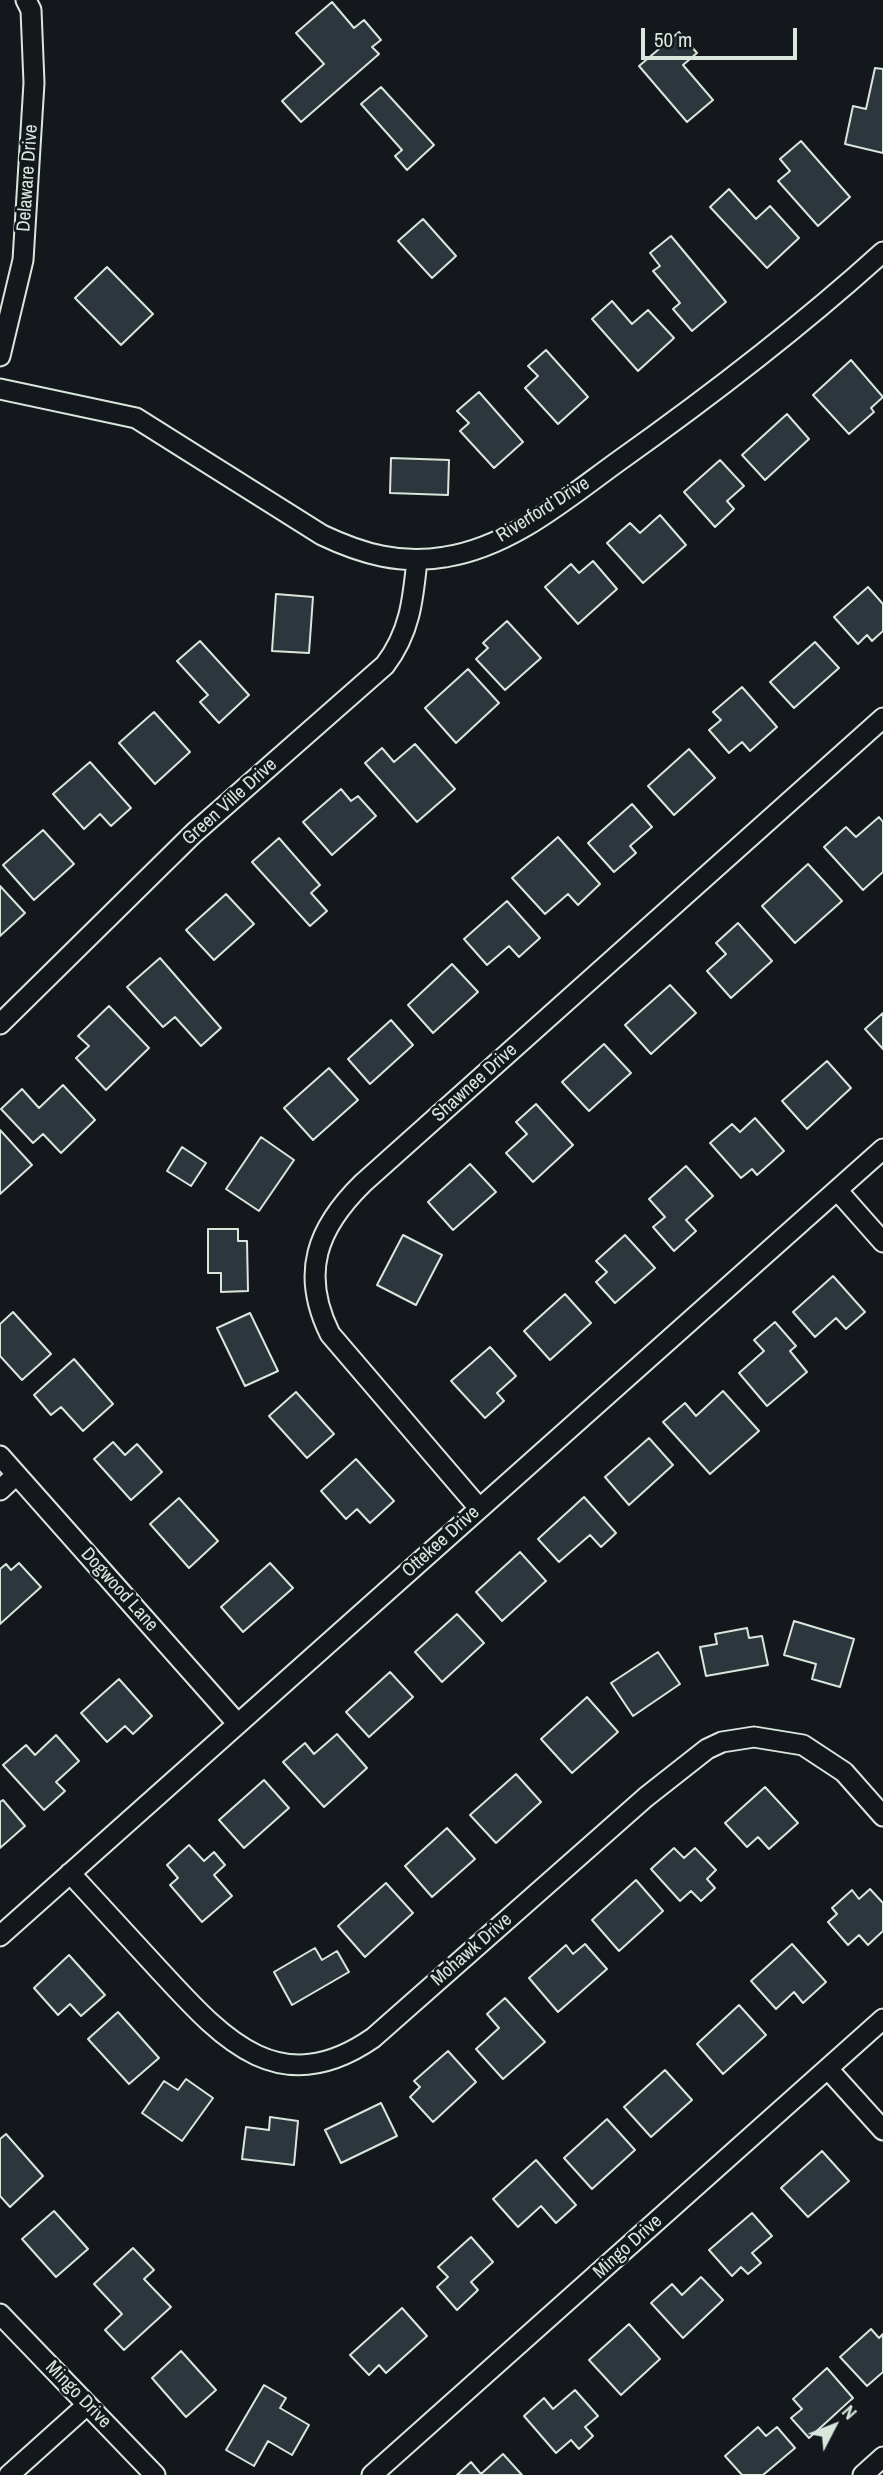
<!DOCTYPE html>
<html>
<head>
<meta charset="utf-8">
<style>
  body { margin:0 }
  #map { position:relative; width:883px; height:2475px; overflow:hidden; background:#14181c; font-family:"Archivo Narrow",sans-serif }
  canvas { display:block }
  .north { position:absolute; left:799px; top:2391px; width:70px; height:70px; -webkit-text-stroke:5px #14181c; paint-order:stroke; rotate:48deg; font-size:19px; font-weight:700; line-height:28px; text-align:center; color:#d8e6dc }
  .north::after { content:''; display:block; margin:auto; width:24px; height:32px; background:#d8e6dc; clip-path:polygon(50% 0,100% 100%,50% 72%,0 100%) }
  .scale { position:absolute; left:641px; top:28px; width:156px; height:32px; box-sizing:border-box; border:4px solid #d8e6dc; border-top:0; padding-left:9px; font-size:21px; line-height:24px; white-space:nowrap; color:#d8e6dc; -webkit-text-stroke:5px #14181c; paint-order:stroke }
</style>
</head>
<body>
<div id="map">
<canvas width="883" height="2475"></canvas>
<div class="north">N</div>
<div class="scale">50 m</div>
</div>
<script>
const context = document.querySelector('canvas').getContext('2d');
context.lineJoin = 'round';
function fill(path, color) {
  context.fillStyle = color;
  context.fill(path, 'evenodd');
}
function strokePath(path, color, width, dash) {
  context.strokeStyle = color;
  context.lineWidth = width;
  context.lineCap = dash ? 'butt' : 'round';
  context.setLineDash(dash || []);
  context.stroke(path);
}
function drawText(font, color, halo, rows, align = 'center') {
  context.font = font + ' "Archivo Narrow",sans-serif';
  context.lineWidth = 5;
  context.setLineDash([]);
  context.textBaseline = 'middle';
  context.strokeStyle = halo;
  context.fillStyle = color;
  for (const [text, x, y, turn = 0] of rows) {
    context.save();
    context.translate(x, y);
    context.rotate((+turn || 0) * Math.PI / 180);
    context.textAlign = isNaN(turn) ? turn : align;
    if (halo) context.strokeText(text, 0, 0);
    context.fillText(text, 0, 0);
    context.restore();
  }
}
const building = new Path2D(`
  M332,2L354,28L364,20L381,40L372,47L379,54L301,122L282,101L324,64L296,33Z
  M679,32L697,53L683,65L713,100L687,122L639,66Z
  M875,68L883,69V153L845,144L853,106L866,109Z
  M381,87L434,145L407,170L395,156L402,150L361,104Z
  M801,141L850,197L818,226L778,181L790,171L780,159Z
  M729,189L756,219L770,206L799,238L767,268L710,207Z
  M423,219L456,256L432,278L398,241Z
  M671,236L726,302L692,331L673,309L680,303L653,271L660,266L650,253Z
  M107,267L153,314L121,345L75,298Z
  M612,301L632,324L648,310L674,338L638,371L592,319Z
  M546,350L588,397L558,424L525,388L538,376L528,366Z
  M851,360L883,397L871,408L874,412L849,434L813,395Z
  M479,392L523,442L494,468L460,431L469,423L457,411Z
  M787,414L809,439L765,480L742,455Z
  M391,458L449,460L448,495L390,493Z
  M720,460L744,486L727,501L734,509L715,527L684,492Z
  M660,515L686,545L643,583L607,543L630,523L640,533Z
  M593,561L617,589L578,624L545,587L571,564L579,573Z
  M868,587L883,604V631L872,641L867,635L858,644L834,617Z
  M276,594L313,597L309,653L272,651Z
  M507,621L541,658L505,690L476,659L488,648L483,643Z
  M200,641L249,695L219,723L200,702L208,695L177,661Z
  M815,642L839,668L794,708L770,682Z
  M468,669L499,703L456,743L425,708Z
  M742,687L777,727L750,751L742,742L729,753L709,730L721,720L713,712Z
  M154,712L190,752L155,784L119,743Z
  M415,744L455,789L417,822L365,763L382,748L394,762Z
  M689,749L715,778L674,815L648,786Z
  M90,762L131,808L111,826L100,814L84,829L53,794Z
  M341,789L351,801L358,796L376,816L332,855L303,822Z
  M632,804L652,827L630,846L636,853L614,872L588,843Z
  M879,817L883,822V872L863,890L824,847L846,827L856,837Z
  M43,830L74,864L34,900L3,865Z
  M558,837L600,884L578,905L568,894L545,914L512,878Z
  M279,838L320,885L311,893L327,911L310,926L252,862Z
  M808,864L842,901L795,943L762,906Z
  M0,886L25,913L0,936Z
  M226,894L254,924L214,960L186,930Z
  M507,901L540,938L519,957L509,946L487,965L464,939Z
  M738,923L772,961L731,998L707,971L726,954L716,943Z
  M160,958L221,1028L201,1046L175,1017L163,1027L127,987Z
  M452,964L478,992L433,1033L408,1005Z
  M670,985L696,1013L651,1054L625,1025Z
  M109,1006L149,1048L106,1090L76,1058L89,1046L78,1036Z
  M883,1013V1049L865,1029Z
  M391,1020L413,1045L370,1084L348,1059Z
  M604,1044L631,1073L589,1111L562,1082Z
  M827,1061L851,1088L807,1129L782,1101Z
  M329,1068L358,1100L313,1140L284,1108Z
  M63,1085L95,1120L61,1153L43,1134L33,1143L1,1109L22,1089L39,1108Z
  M536,1104L573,1145L533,1182L506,1153L527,1134L516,1122Z
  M755,1118L784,1151L757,1175L752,1169L741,1178L710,1143L732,1124L740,1132Z
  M0,1130L32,1165L0,1194Z
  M261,1137L294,1160L259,1211L226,1189Z
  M182,1147L206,1163L191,1186L167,1171Z
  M470,1164L496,1192L453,1230L428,1202Z
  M686,1166L713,1196L686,1220L696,1231L674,1251L653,1227L665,1217L649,1199Z
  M208,1229H238V1241H247L248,1291L221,1292V1273H208Z
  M403,1235L442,1255L416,1305L377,1285Z
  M625,1235L655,1268L615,1303L596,1282L607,1272L596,1261Z
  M833,1276L865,1312L846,1329L836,1318L815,1337L793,1312Z
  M565,1294L591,1323L550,1360L524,1331Z
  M13,1312L51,1354L22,1380L0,1356V1324Z
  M250,1313L278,1371L245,1386L217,1328Z
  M775,1322L796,1346L790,1351L807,1372L767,1406L739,1373L764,1351L754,1340Z
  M490,1347L516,1376L497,1393L504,1401L485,1418L451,1381Z
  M74,1359L113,1404L83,1431L61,1407L51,1415L34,1395Z
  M723,1391L759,1431L710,1474L663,1422L685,1403L696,1416Z
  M296,1392L334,1434L307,1458L269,1416Z
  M649,1438L673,1465L629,1505L605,1477Z
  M113,1442L125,1455L137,1444L162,1472L131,1500L94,1459Z
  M356,1459L394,1501L370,1523L357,1509L346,1519L321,1491Z
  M584,1497L616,1533L601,1547L590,1535L559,1562L538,1539Z
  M179,1498L218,1541L189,1568L150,1524Z
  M520,1552L546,1581L502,1621L476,1592Z
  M19,1563L41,1587L0,1624V1569L6,1564L11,1570Z
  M270,1563L293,1588L243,1632L221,1607Z
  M457,1614L484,1643L442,1682L415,1652Z
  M794,1621L854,1639L840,1687L812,1679L816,1664L784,1655Z
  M747,1628L749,1638L762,1636L768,1665L706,1676L700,1647L717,1644L715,1634Z
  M658,1652L680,1684L633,1716L611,1683Z
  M390,1672L413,1697L369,1737L346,1712Z
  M119,1679L152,1716L133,1734L125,1726L107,1742L81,1713Z
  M587,1697L618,1732L572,1773L541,1739Z
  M337,1734L367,1768L324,1807L283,1762L305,1743L314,1754Z
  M56,1735L79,1761L56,1782L65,1791L44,1810L3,1765L26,1745L35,1755Z
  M516,1774L541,1802L496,1843L470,1815Z
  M264,1780L289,1808L244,1848L219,1820Z
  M765,1787L798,1823L769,1849L758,1837L747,1847L725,1823Z
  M3,1800L25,1826L0,1848V1802Z
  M447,1828L475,1859L432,1897L405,1866Z
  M189,1845L204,1861L214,1852L225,1865L214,1875L232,1896L202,1922L170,1885L178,1878L167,1865Z
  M674,1848L684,1858L695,1848L716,1870L707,1879L715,1888L701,1901L691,1891L680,1901L651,1869Z
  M636,1880L663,1911L619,1951L592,1920Z
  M386,1883L413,1913L365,1957L338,1926Z
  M870,1889L883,1903V1931L868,1945L859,1935L848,1945L828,1922L837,1914L832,1908L852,1890L859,1899Z
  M585,1944L607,1969L558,2012L529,1978L566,1945L573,1954Z
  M792,1944L826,1982L803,2003L794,1992L776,2009L751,1981Z
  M315,1948L322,1960L337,1951L349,1972L292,2005L274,1972Z
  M69,1955L105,1995L81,2016L70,2004L58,2015L34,1988Z
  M505,1998L545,2042L503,2079L476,2049L499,2028L487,2014Z
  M739,2005L766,2035L723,2074L697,2044Z
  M118,2012L159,2058L129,2084L88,2039Z
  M448,2051L476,2082L433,2122L410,2097L420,2087L414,2081Z
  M665,2070L692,2100L651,2137L624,2107Z
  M186,2079L213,2098L182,2141L142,2113L164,2081L178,2090Z
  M381,2103L397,2136L341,2163L325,2130Z
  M270,2117L298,2121L294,2165L242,2159L246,2127L269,2130Z
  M607,2119L635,2150L592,2189L564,2158Z
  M6,2134L43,2176L10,2207L0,2196V2139Z
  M822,2151L849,2181L808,2217L781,2188Z
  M536,2160L576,2205L556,2223L541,2206L518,2227L493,2199Z
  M54,2211L88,2249L56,2277L22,2239Z
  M752,2213L772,2236L752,2253L761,2263L748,2274L741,2267L732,2276L709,2250Z
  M471,2237L493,2262L471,2282L478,2290L457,2310L437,2287L448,2277L438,2267Z
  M133,2248L154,2270L144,2279L171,2307L124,2350L105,2330L122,2314L94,2284Z
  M701,2277L723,2300L683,2338L651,2303L672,2284L682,2295Z
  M402,2308L427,2336L386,2373L379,2365L369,2375L350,2355Z
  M629,2324L660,2359L621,2395L589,2360Z
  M871,2329L879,2338L883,2334V2372L867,2386L840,2357Z
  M181,2351L216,2390L186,2417L152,2378Z
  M827,2368L853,2398L809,2438L791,2418L802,2409L793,2399Z
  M264,2385L286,2398L280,2408L309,2425L292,2455L268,2441L254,2466L226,2450Z
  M575,2390L598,2416L585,2427L593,2436L579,2449L571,2440L556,2453L524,2416L544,2398L553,2409Z
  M758,2427L766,2436L777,2427L795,2448L763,2475H742L725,2456Z
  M503,2454L522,2475H457L471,2462L481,2474Z`);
const street = new Path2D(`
  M0,356L23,260L34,83L31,10L26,0
  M0,389L136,418L322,535C362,554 401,565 445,557C510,547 565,500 616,463C709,397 798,329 883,252
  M0,1024L194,833L385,665C410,632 413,600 417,560
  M837,1190L883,1242
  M0,1456L237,1723
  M0,1490L16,1475
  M479,1508L330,1334C300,1273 317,1228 363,1183L883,718
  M70,1873C100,1906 131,1939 161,1972C222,2038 279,2103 373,2038L646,1797L707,1749L722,1742L754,1737L803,1745L844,1772L883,1816
  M0,1936L883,1149
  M828,2069L883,2130
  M0,2314L155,2475
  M9,2475L87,2405
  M372,2475L883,2019
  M863,2475L883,2457`);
const streetNames = [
  ["Delaware Drive",28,178,-86],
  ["Riverford Drive",543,510,-32],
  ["Green Ville Drive",230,802,-42],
  ["Shawnee Drive",475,1083,-42],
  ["Ottekee Drive",441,1542,-42],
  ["Dogwood Lane",119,1590,48],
  ["Mohawk Drive",472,1950,-41],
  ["Mingo Drive",628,2247,-42],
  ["Mingo Drive",78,2395,46]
];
fill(building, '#2c363c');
strokePath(building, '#d8e6dc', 2);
strokePath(street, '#d8e6dc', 23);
strokePath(street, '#14181c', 19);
drawText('19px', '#d8e6dc', '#14181c', streetNames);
</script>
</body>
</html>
